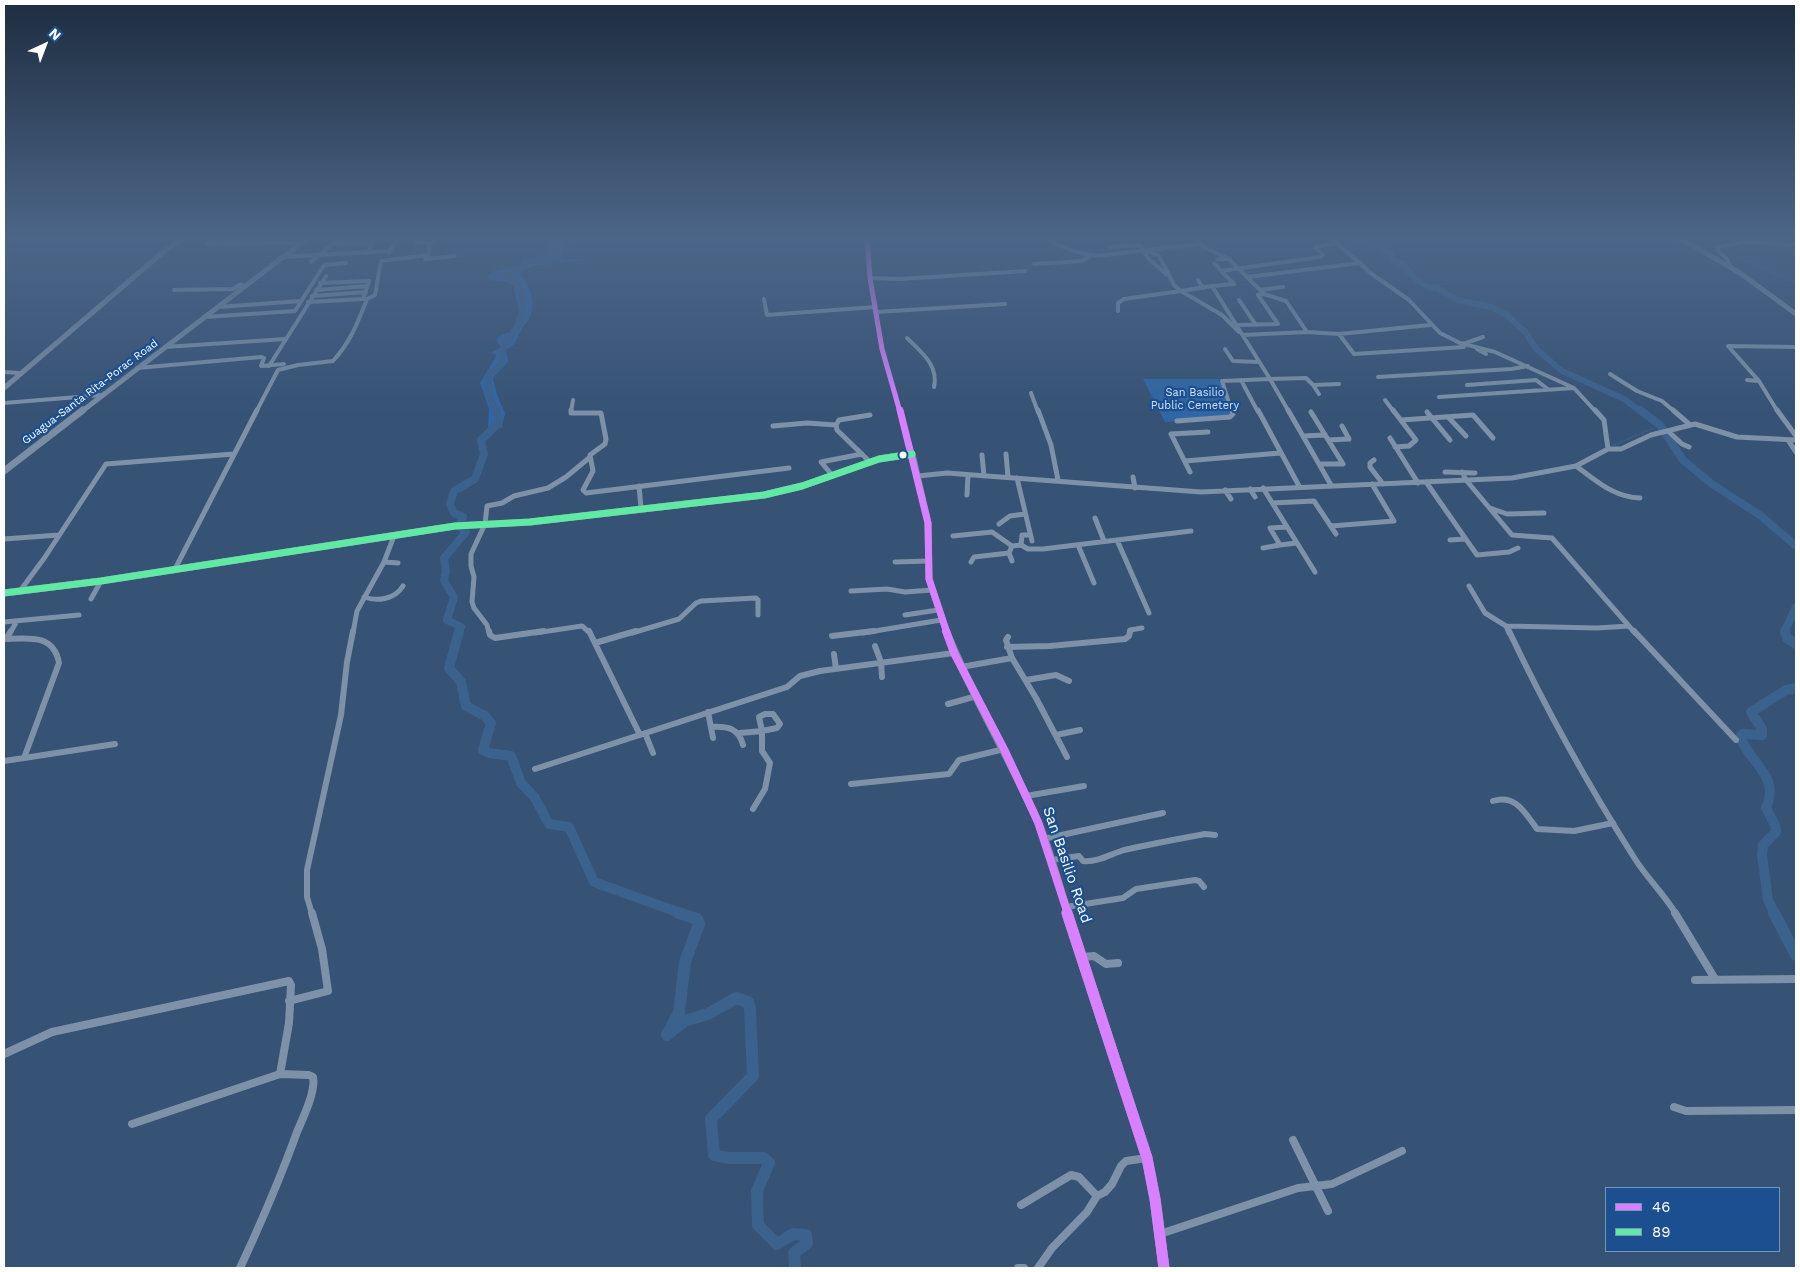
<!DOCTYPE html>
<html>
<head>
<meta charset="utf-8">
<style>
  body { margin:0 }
  #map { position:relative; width:1800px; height:1272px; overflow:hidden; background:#365274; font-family:"Work Sans",sans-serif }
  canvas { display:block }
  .frame { position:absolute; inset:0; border:5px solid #fff; pointer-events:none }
  .legend { position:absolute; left:1605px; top:1187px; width:175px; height:65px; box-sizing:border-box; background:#1b4f8f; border:1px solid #7695bc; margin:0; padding:6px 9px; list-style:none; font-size:15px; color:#fff }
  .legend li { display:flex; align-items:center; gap:10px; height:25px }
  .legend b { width:25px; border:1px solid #7695bc }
  .north { position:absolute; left:20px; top:20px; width:50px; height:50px; -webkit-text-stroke:4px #1b4f8f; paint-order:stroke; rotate:43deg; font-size:14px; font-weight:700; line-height:20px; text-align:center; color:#fff }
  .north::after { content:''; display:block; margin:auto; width:18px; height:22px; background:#fff; clip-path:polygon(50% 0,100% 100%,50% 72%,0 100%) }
</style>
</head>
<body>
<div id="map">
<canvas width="1800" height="1272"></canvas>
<div class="frame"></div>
<ul class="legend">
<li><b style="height:6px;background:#d880ff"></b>46</li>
<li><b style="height:6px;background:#60e9a3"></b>89</li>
</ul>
<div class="north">N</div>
</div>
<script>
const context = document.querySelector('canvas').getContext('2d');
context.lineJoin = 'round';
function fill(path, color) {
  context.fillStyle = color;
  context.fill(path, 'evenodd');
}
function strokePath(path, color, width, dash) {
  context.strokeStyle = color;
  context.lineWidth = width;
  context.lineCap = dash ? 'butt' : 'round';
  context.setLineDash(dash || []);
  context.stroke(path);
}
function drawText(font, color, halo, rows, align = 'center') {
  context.font = font + ' "Work Sans",sans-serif';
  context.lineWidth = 4.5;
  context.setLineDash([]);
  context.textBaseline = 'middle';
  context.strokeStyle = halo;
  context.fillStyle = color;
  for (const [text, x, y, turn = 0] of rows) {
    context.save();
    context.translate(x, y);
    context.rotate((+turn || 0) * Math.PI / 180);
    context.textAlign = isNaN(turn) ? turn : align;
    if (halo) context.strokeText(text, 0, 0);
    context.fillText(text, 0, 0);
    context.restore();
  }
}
const green = new Path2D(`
  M554,238H576L574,241H563L561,259L585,260L532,266L520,274C530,285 537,304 529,319C527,322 524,325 522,328C515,341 519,342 506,350L508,362L493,378L497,395L505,413L502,428L488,427L489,409L480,383L497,355L491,353L501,347L496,340L501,335L513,331L517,316L520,315L513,283L490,280L487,277L494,271L521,265L523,259C542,259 546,255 554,238Z
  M1143,379H1219L1232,414L1217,419L1165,422Z`);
const stream = new Path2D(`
  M1695,238L1715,247
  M1720,250L1755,263L1760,267L1796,282
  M1612,446L1660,425`);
const riverFar3 = new Path2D(`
  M1352,238L1375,244L1391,253L1392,260L1403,264L1416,280L1430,288H1437L1457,300L1491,307L1507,315L1526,333L1536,349L1562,371L1624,399L1641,412
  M504,274L556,255L552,246L562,238
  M496,412L488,392L489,376L501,363L503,347L519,324L523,308L521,292L517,285L504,274`);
const riverFar2 = new Path2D(`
  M1640,410L1660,425L1683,460L1712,484L1761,516L1796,546
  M458,633L461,627L447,620L454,597L444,581L446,571L444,558L466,532L459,526L463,517L454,513L450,504L454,491L475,479L484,454L481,440L499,423L496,410
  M1784,633L1796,607`);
const riverFar1 = new Path2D(`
  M459,631L449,668L461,682L466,706L485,716L491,723L483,750L489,753L511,756L521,783L535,798L549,824L569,827L594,882L683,914
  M1785,631L1787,638L1796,644
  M1775,914L1768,900L1762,855L1763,845L1776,832L1775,825L1766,808C1780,775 1751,765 1740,737L1743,734L1762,735V729L1751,712L1786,690L1796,688`);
const river = new Path2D(`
  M679,913L697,919L699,924L685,962L679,1012L667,1035L684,1021L708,1014L736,998L748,1002L750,1009L753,1076L711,1119L714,1155L728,1158H764L769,1163L757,1191L758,1225L777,1244L793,1234L806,1235L807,1243L794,1253L795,1268
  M1774,913L1796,955`);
const streetFar3 = new Path2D(`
  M867,238L870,278L882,349L900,412
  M1049,238C1060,249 1081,253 1096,256L1200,244
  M1193,238L1204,247L1229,259L1264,294L1286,301L1307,332
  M1331,238L1372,274L1409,300L1440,333L1460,343L1495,352L1574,388L1596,412
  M416,243L433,242
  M1338,243L1315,247L1323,255L1320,257L1221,271L1234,284L1212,286L1270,379L1306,378L1313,385L1339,384
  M207,244L301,243
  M331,244L372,243
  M1110,247L1140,245L1148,258L1167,275
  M1147,251L1159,256L1174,285L1181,291L1212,286
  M368,253L374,238
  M389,253L397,238
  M281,257L390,251
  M425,259L455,256
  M1217,259H1229
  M311,262L339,238
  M1214,263L1221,271
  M1034,264L1082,261L1090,256
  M1730,266L1727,259L1716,249L1717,247L1745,242L1796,245
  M1247,277L1360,263
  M870,278L900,279L1025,271
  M1198,280L1203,288
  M174,290L233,289L241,284
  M316,290L368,286
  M1260,290L1283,287
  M312,296L366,292
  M764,299L767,315L875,307
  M1239,300L1256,325
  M308,302L363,299L369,281L320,283
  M218,307L301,301
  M1118,311V303L1124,299L1181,291L1222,315L1239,332
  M876,312L1005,304
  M204,317L295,311L324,265L346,263
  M1237,325L1278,324L1258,295L1264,294
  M1339,334L1354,354L1464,347
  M1243,335L1307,332L1339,334L1430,325
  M907,338C921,352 939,365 934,387
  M1463,344L1483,337
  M165,347L285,339
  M1225,349L1233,361L1259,362
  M1477,349L1486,354
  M269,366L326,276
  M137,368L261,357L264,358L261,366L284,364
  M4,372L19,373
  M1610,374L1637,391L1662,401L1675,412
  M1378,377L1511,369L1528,366
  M1241,380L1258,412
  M1747,380L1759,381L1778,412
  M1759,381L1728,346L1796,347
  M1313,385L1319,394
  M1467,385L1536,380L1549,390
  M1031,393L1038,412
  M1439,397L1574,388
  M1385,400L1394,412
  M4,403L102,395
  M256,412L278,370L298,365L333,361C350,343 358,322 367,299L375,295L381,261L428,255L430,244L434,238
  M571,412L573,400
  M1232,412L1222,381L1270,379L1289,412`);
const streetFar2 = new Path2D(`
  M571,410V413H601L606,439L605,444L590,455L593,471L583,490L586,493L789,468
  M900,410L912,454
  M1038,410L1051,445L1058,480
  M1258,410L1299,486
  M1288,410L1331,485
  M1393,410L1416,440L1409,446L1395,447
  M1673,410L1689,424
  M1777,410L1796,436
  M1311,412L1343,464H1319
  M1427,412L1450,440
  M1448,417L1466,436
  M1401,420L1473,415L1493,438
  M1177,421L1230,417L1233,414L1232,410
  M836,425L839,420L870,415
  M773,426L807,423L836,425L837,430L870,462
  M1668,431L1682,444L1689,447
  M1303,436L1325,435
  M1390,438L1418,483
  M1328,440L1349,439L1342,426
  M1788,440L1796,452
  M1608,449H1621L1651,435L1695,424L1737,437L1796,440
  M1006,454L1008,477
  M982,455L984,476
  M1374,460L1370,463V467L1383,484
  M1185,461L1280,453
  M1576,466C1597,481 1613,497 1640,498
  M1190,472L1171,434L1208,432
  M1445,472L1475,473
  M1462,472L1466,480L1512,535L1552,538L1635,633
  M832,475L821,462L862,454
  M918,476L947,473L1201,492L1512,478L1576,466L1608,449L1604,420L1595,410
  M1133,477L1135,488
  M1017,478L1032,541
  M1426,482L1477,555L1509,552L1518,548
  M639,486L641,508
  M1263,488L1315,572
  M1250,489L1255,497
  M1225,490L1231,499
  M967,495L968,475
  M1273,503L1314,501L1336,534
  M1490,508L1507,514L1544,513
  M1095,518L1104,541
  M999,524L1010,516L1025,514
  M1331,526L1394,521L1372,484
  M1287,527L1270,528L1280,545L1297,543
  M953,536L992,532L1012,546L1021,545L1022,535H1030
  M4,539L59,535
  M1117,540L1149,613
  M1450,540L1465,539
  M1021,545L1028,549H1043L1191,531
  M1078,545L1094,583
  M1263,548L1280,545
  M1009,553L1012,561
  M384,562L398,563
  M895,562L929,561
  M971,562L974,557L1009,553L1012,546
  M175,569L257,410
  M1469,586L1485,613L1506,626L1597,628L1629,626
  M20,591L45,557L106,464L234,454
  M851,591L887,589L905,592L932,590
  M364,597C378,602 395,599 403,586
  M91,599L101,581
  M905,615L938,610
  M4,622L79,615
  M1506,626L1509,633
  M10,633L17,621
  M353,633L357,611L384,562L394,536
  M489,633L487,625L474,608L472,602L474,577L471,566V554L485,524L487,506L502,503L514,496L548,488L566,477L589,458
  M535,633L582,626L590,633
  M632,633L679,619L696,603L701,601L756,598L758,600V615
  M863,633L941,620
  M1130,633V630L1142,628`);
const streetFar1 = new Path2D(`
  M11,631L6,639C28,638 54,634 59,663L24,758L115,744
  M489,631L490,635L495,638L544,631
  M589,631L640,735
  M1509,631C1546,709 1588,785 1635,859C1647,878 1664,894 1676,914
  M1634,631L1736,740
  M832,636L874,631
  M1008,637L1006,640L1012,658L1036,698L1067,757
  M595,643L636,631
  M875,646L881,662L882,677
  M1007,647L1050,646L1125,639L1129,636L1130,631
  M834,654L836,669
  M961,667L1012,658
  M1026,680L1056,675L1069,681
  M948,704L977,696
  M708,712L713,738
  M765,714H773L780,724L777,728L762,731L759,717Z
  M711,727C727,726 739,728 743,745
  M645,733L653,753
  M740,733L762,731
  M1056,735L1080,730
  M4,761L24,758
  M535,769L787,687L800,676L820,671L954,653
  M851,784L949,774L959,760L1004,749
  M1026,796L1084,786
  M1493,801C1516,794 1525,813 1537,829L1574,831L1613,823
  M753,809L765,789L770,763L762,751V731
  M1043,839L1163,813
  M1051,860L1079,856L1083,861C1096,863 1111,854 1124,850C1151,844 1178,839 1205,834L1215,835
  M1066,907L1123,898L1136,889L1195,880L1199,881L1204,887
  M312,914L307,897V870L341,715L347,662L353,631`);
const street = new Path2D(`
  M1675,913L1715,979
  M1082,957L1094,956L1106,964L1118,963
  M1695,980L1796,979
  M289,1001L328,991L322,949L312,913
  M4,1054L52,1032L289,981L291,985L289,1023L280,1074L309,1075L313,1077C316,1091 303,1118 297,1132C280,1179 261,1223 240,1268
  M1674,1107L1686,1111L1796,1110
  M132,1124L280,1074
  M1293,1140L1328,1211
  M1021,1205L1071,1175L1079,1177L1097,1196
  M1160,1234L1298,1188L1332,1184L1402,1151
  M1018,1268H1024
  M1038,1268L1052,1248L1087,1212L1097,1196L1105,1192L1112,1184L1121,1166L1126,1161L1147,1158`);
const secondaryFar3 = new Path2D(`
  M1680,238L1740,273L1796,314
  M4,388L162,253L183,238
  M81,412L308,238`);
const secondaryFar2 = new Path2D(`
  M4,471L83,410
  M4,593L101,581L455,526L530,522L764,495L802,486L879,459L912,454L928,523L929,579L947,633`);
const secondaryFar1 = new Path2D(`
  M946,631C972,696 1009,756 1037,820C1050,850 1058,883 1068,914`);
const secondary = new Path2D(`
  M1067,913L1147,1158L1155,1199L1164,1268`);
const bus1Far3 = new Path2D(`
  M867,238L870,278L882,349L900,412`);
const bus1Far2 = new Path2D(`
  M900,410L928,523L929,579L947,633`);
const bus1Far1 = new Path2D(`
  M946,631L954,653L1004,749L1038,822L1068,914`);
const bus1 = new Path2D(`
  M1067,913L1147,1158L1155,1199L1164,1268`);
const bus2 = new Path2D(`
  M4,593L101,581L455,526L530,522L764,495L802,486L879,459L912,454`);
const markers = [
  [903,455,4.5,"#fff"]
];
const farStreetnames = [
  ["Guagua-Santa Rita-Porac Road",90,392,-37]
];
const farParknames = [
  ["San Basilio",1195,393],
  ["Public Cemetery",1195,406]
];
const nearStreetnames = [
  ["San Basilio Road",1067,865,71]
];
fill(green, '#2f66a5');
strokePath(stream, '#3b618d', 1);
strokePath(riverFar3, '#3b618d', 6);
strokePath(riverFar2, '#3b618d', 8);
strokePath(riverFar1, '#3b618d', 10);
strokePath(river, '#3b618d', 12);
strokePath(streetFar3, '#7d92a8', 4);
strokePath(streetFar2, '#7d92a8', 5);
strokePath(streetFar1, '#7d92a8', 6);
strokePath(street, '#7d92a8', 8);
strokePath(secondaryFar3, '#798da4', 5);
strokePath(secondaryFar2, '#798da4', 7);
strokePath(secondaryFar1, '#798da4', 8);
strokePath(secondary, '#798da4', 11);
strokePath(bus1Far3, '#d880ff', 5);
strokePath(bus1Far2, '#d880ff', 7);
strokePath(bus1Far1, '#d880ff', 8);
strokePath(bus1, '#d880ff', 11);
strokePath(bus2, '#60e9a3', 7);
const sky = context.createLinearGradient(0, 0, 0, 416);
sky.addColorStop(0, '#1e2d40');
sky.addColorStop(0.57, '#4c6688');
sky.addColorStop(1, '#4c668800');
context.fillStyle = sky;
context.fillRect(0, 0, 1800, 416);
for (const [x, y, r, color] of markers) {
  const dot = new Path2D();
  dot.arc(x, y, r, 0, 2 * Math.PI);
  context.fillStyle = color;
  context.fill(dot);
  strokePath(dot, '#1b4f8f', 2);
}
drawText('11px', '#fff', '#1b4f8f', farStreetnames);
drawText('11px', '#cfe3fa', '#1b4f8f', farParknames);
drawText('15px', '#fff', '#1b4f8f', nearStreetnames);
</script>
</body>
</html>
